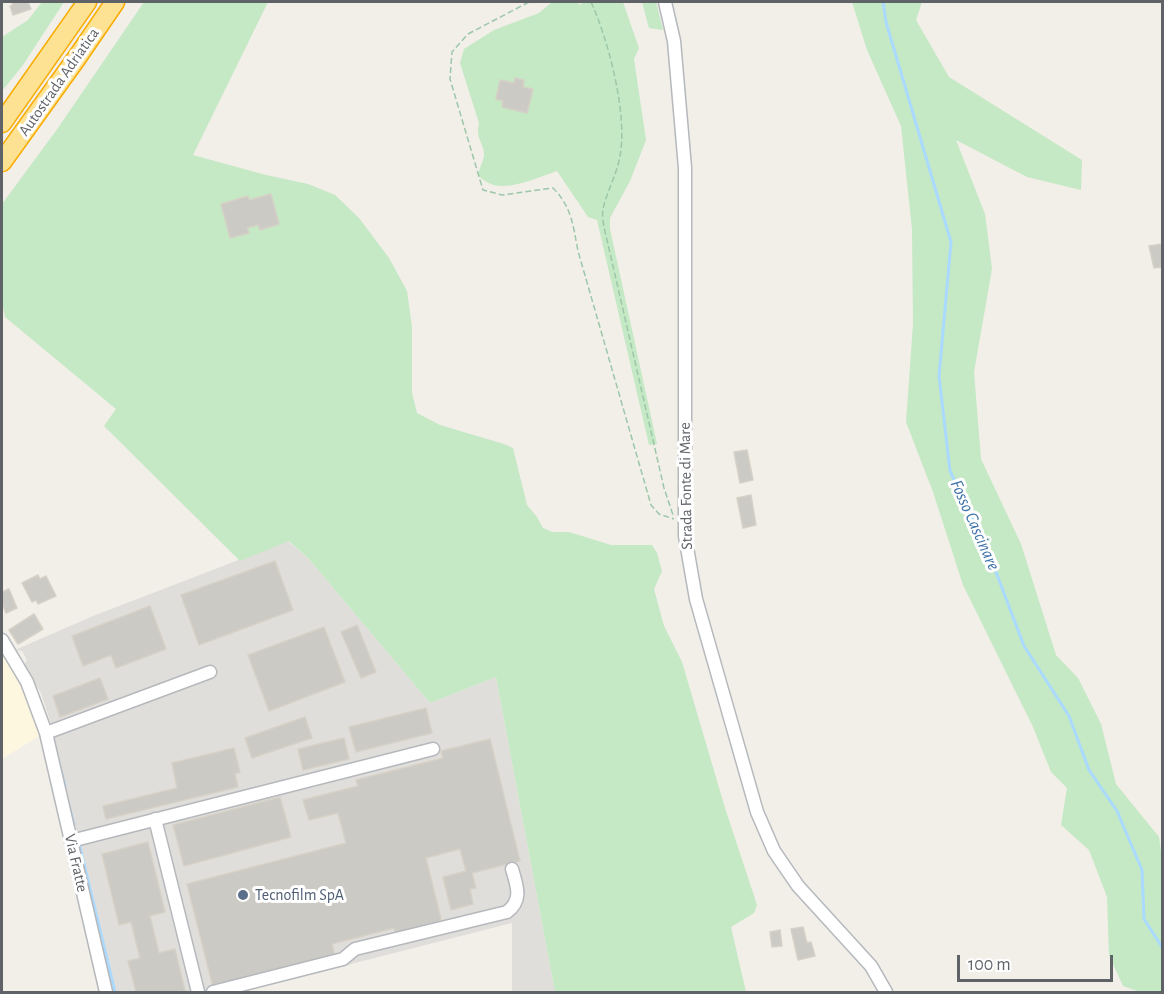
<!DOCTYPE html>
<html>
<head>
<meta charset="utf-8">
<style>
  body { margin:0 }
  #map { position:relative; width:1164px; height:994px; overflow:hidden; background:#f1efe8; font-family:"Alegreya Sans",sans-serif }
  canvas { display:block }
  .frame { position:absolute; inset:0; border:3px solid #5f6368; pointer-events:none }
  .scale { position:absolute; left:957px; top:955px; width:156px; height:27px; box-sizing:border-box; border:3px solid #5f6368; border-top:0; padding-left:8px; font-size:18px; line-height:21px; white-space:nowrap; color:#5f6368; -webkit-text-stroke:4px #fff; paint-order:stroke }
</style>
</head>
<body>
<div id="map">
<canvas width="1164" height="994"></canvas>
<div class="frame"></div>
<div class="scale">100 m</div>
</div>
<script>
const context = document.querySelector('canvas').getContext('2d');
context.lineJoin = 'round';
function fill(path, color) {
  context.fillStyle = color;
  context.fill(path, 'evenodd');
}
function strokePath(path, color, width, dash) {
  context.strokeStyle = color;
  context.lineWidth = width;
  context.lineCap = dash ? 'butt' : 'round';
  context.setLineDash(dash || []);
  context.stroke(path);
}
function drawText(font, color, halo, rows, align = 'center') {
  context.font = font + ' "Alegreya Sans",sans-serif';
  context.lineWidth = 6;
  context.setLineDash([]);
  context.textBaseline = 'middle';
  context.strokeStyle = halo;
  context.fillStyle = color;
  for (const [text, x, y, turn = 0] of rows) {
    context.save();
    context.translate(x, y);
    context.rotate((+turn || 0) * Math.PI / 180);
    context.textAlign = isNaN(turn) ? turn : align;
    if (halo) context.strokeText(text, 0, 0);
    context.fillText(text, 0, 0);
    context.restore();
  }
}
const commercial = new Path2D(`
  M2,651L29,703L39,736L2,759Z`);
const industrial = new Path2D(`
  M288,541L309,559L430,703L496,677L555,992H512V923L241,992H116L50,721L41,693L24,665L27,660L22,651L15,650L93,616Z`);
const green = new Path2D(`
  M42,2H64L23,65L2,91V37L28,20Z
  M144,2H268L193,155L266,175L308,184L335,195L359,218L389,258L407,291L412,327V393L417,413L440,425L504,444L513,448L527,505L537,517L543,528L552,532H569L611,545H652L657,553L662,571L654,589L664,626L682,662L725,808L757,905L754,913L731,927L746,992H555L496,677L430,703L309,559L289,541L240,561L104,426L116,409L5,317L2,302V204L58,128ZM271,194L279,224L260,230L258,225L247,228L248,232L230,238L221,204L247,196L249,200Z
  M552,2H576L581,5L582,2H623L639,48L634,59L646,140L630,181L610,218V229L657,444L649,445L597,220L588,217L557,171C532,179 498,198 478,175C479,169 483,162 484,156C485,144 475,140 479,123L460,63L464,49L494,30L539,13Z
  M642,2H656L663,30L649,28Z
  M852,2H922L916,20L949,77L1082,160L1081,190L1027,177L956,140L985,214L992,269L974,372L981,459L1021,544L1056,655L1078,678L1101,724L1116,784L1159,837L1162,859V992H1140L1123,986L1109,955L1107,897L1089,850L1061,825L1067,788L1051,772L1033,727L963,585L933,492L906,422L913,324L912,229L901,126L867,50Z`);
const stream = new Path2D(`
  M883,2L886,22L951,242L939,376L950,471L988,551L1024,646L1069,716L1089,770L1117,811L1142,870L1144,919L1162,947
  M60,767L65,786
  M68,802L74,825
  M79,843L115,992`);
const building = new Path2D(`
  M12,2H28L31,9L13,15L10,6L13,5Z
  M515,78L524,80L523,87L533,89L527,113L502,107L503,101L496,99L500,80L514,83Z
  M271,194L279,224L260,230L258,225L247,228L249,233L230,238L221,204L248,196L249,200Z
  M1162,244V267L1154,268L1149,246Z
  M747,450L753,480L740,483L734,452Z
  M751,495L756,525L743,528L737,498Z
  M275,561L293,610L199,645L181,595Z
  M38,575L40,579L46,576L56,596L38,604L36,600L32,602L22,583Z
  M9,589L17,608L6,613L2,603V592Z
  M150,606L166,649L116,668L111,655L83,666L72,636Z
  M34,614L43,629L18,644L9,630Z
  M357,625L376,672L361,678L341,632Z
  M324,627L345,682L269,711L248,655Z
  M100,678L108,699L60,717L53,696Z
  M426,708L432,733L356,752L349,727Z
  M305,717L312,738L252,758L245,738Z
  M344,738L349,759L303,770L298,749Z
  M490,739L520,861L472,873L476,888L470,889L473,904L451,910L443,877L466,871L460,849L426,858L441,919L436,925L396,936L394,928L332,944L336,960L214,991L187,884L346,843L338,813L309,820L303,800L358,786L356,780L443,758L441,751Z
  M234,748L240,772L235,774L238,787L106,819L103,806L177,788L172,763Z
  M280,797L291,837L184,866L173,825Z
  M148,842L165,912L150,916L159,953L175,949L185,991L179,992H136L128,961L140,958L131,922L119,925L102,854Z
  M803,927L807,943L811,942L815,956L798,960L791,929Z
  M780,930L782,946L772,947L770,932Z`);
const path = new Path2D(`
  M529,2L468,34L452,52L450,79L483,190L502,195L553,188C572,207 573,226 578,251L651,505L659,514L674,519
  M591,2C608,39 628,114 620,156C617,174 607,191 603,209C602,214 603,221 604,227L664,488L673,515`);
const minor = new Path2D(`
  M665,2L674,41L685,168V536L696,599L757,812L774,851L798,886L871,966L886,992
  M2,640L27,682L46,733L106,992
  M46,733L210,672
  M155,819L198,992
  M71,841L433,749
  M213,992L343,959L355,949L507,912C523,900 517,886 512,869`);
const highway = new Path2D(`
  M2,123L87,2
  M2,162L76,59L115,2`);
const markers = [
  [243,895,6,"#5c6f8a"]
];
const streetNames = [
  ["Autostrada Adriatica",59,82,-55],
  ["Strada Fonte di Mare",686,486,-91],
  ["Via Fratte",76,863,77]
];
const serviceNames = [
  ["Tecnofilm SpA",255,895]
];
const waterNames = [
  ["Fosso Cascinare",975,525,66]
];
fill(commercial, '#fef7e0');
fill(industrial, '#e0deda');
fill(green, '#c5e8c5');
strokePath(stream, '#aadaff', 3);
fill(building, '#cccac5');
strokePath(building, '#d6d1c6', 1.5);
strokePath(minor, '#b5b8bc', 15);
strokePath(highway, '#f9ab00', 21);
strokePath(path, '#9cc7a9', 1.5, [6, 3]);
strokePath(minor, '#fff', 12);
strokePath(highway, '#fde293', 18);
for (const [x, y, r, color] of markers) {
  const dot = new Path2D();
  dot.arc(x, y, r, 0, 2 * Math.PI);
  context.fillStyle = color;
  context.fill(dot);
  strokePath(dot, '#fff', 2);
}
drawText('16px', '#5f6368', '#fff', streetNames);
drawText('16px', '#4e5e75', '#fff', serviceNames, 'left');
drawText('italic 18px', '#4174aa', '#fff', waterNames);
</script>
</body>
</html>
